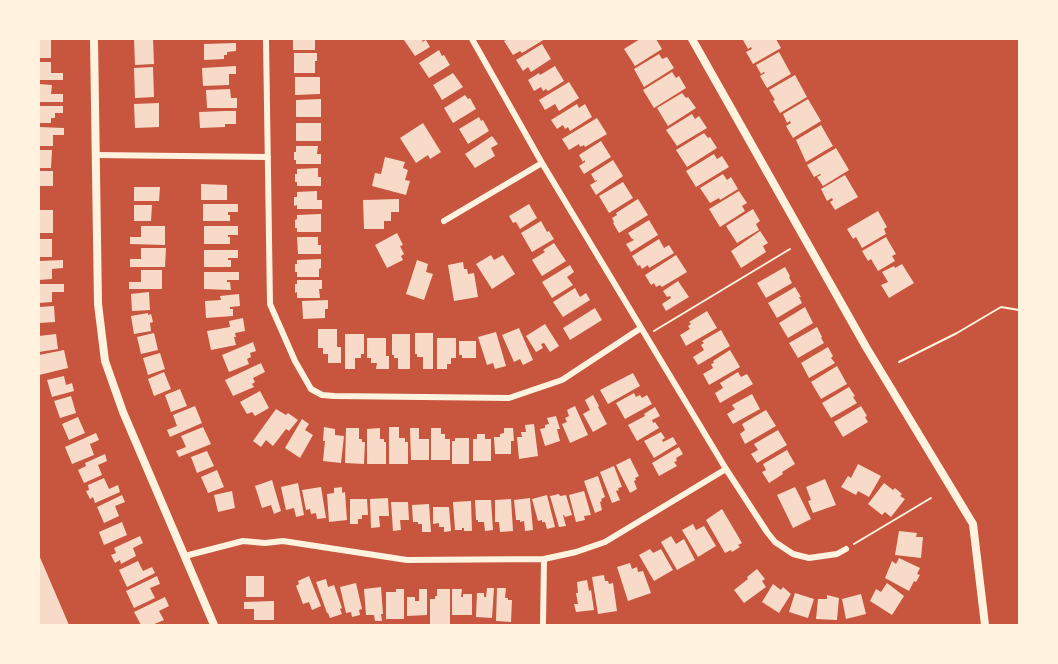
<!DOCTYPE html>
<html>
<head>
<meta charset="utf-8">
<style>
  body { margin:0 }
  #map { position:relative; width:1058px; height:664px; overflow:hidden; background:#c8553d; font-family:Lato,sans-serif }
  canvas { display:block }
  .frame { position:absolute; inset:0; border:40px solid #fff3e0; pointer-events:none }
</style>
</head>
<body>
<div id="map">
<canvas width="1058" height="664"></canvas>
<div class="frame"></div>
</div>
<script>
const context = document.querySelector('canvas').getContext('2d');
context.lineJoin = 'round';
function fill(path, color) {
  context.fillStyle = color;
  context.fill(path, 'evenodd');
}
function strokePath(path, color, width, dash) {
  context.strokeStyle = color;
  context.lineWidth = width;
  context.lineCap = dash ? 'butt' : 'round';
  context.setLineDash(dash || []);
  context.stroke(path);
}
const building = new Path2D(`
  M39,39H51V58H39Z
  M134,39H153L154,64L135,65Z
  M293,39H315V50H293Z
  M406,39H425L422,41V42L426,40L430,47L415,56L404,40Z
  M508,39H545L522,53L520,51L513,55L504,41Z
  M640,39H656L662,49L635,66L624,49Z
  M745,39H776L781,48L753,64L746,52L752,49L751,47L748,49L743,40Z
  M236,43V51L227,52V55H224V59L204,60V44Z
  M542,44L551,59L531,72L528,67L523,71L516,60Z
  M439,50L442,56L444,55L450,65L429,78L419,63Z
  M779,52L791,74L767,88L760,76L765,73L764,72L761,74L756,65Z
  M294,53H317V61H315V73H294Z
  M659,54L662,59L667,57L674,68L644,87L634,69Z
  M39,62H51V73H63V80H39Z
  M236,66V74H229V85L203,86L202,68Z
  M555,66L564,81L548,91L546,89L543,91L541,87L534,91L528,80L539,73L540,75Z
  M153,67L154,97L135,98L134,68Z
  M672,72L676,78L679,76L686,88L654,108L643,90Z
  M453,73L463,87L442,100L433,85Z
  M795,75L807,97L780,113L773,101L775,100L769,90Z
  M295,77H320V94L295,95Z
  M569,82L579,98L559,111L555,104L545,110L539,100Z
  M39,84L52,85L51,94H63V102H39Z
  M230,89L231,98H237V108H207L206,90Z
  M682,93L686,98L688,97L696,108L668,126L657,108Z
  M465,95L468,99L470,98L476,109L453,123L444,108Z
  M321,99V117H296V100Z
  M808,99L821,121L793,138L786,126L791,123L790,121L787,123L783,114Z
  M159,103V127L135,128L134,104Z
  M577,104L579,108L585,104L592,117L570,131L568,127L565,129L563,125L557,129L551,120Z
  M39,106H63V113H55V118H51V123H39Z
  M225,111H236V124H225V127L200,128L199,112Z
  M692,114L695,119L699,116L707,128L677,146L666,130Z
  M479,117L481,121L483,120L489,131L468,144L459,129Z
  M597,118L607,134L585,147L584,145L580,147L579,144L569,150L562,139Z
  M296,123H321V141H296Z
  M423,123L441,152L430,159L428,155L416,163L400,138Z
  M821,125L833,146L806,162L796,140Z
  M39,127L64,128V135H53V146H39Z
  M704,133L708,138L710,137L717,148L687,167L676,150Z
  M492,136L498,144L491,148L495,156L475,168L465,154Z
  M601,141L611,157L584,174L579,166L585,162V160L583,162L579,155Z
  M296,146H318L317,154H321V164H296V160H294V152H296Z
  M836,148L849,170L823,186L817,177L821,175L820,174L814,177L807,165Z
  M39,150H52L51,168H39Z
  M714,154L717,159L722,156L729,167L696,187L686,171Z
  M385,157L405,162L403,168L408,170L405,180L410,181L406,195L372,186L375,173L381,174Z
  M613,160L623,176L596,195L590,185L597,181V180L595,181L591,174Z
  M318,168V177H321V186H297V182H295V174H297V169Z
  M39,171H53V186H39Z
  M723,174L727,180L731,177L738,189L720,200L719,198L710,203L700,188Z
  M845,175L858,197L835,210L830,202L833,200L832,198L827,201L821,189Z
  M623,182L633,198L609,213L599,196Z
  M201,184L227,185V200H201Z
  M134,187H160L159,201H134Z
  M317,191V200H322V209H297V205L294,206V197H297V192Z
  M739,191L747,203L742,206L745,211L720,227L709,209Z
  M399,199V212H391V221H384V229H364L363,200Z
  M638,199L648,215L619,233L613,223L614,222L612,218L617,215L616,213Z
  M203,204H238V212H228V215H230V221H203Z
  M529,204L537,218L520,229L516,222L513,223L509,216Z
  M134,205H152L151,221H134Z
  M753,209L760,221L756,224L759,230L737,243L726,226Z
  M39,210H53V233H39Z
  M878,211L887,227L884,229L886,234L862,248L856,237L853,239L847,229Z
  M321,214V232H297V228H295V220L297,219V215Z
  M649,220L658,235L631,252L626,244L634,240L633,239H632L628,233Z
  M541,221L547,232L549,231L554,239L532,252L521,233Z
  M141,226H165V245L130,244V237H141Z
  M204,226H238V235H228V237H230V244H204Z
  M760,231L768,243L763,246L766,252L741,268L731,251Z
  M397,233L403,245L400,246L404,254L401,256L403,260L387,268L375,245Z
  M297,237H318V245H321V254H298Z
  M886,237L896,254L892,256L895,261L878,271L871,259L868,261L862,251Z
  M39,239H52V257H39Z
  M659,239L664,248L669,245L674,253L649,268L648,265L642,269L640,265L638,266L632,256Z
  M554,243L566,261L542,276L532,260L545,252L543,250Z
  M141,248H166L165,267H130V259H141Z
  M204,250H238V258H228V260H231V267H204Z
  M491,255L494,260L503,255L515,274L492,289L476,264Z
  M676,255L687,272L662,287L660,285L656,287L654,283L651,285L645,275Z
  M321,259V268L319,269V277H297V272H295V264H297V260Z
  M63,260V268L52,269V279L39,280V261Z
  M417,260L428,264L426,272L433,274L424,300L406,294Z
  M463,262L464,269H467L468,274L474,273L478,297L454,301L448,265Z
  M902,264L914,283L889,298L881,285L888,282L882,272L894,266L895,268Z
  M570,265L574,272L567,277L573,285L552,298L542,282Z
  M785,267L790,276L789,277L792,283L766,298L757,283Z
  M141,270H162V289H129V282H141Z
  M204,272H239V280H227V282H230L231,290L204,289Z
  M297,280H322V289H319L320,298H297V292L295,293V284H297Z
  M678,281L689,297L666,311L662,304L671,298L670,296L667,297L663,291Z
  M39,284H64V292H52V302L39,303Z
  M795,287L801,297H799L802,303L777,318L768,303Z
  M575,288L580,297L586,293L590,300L563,317L553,302Z
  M149,292L150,310L132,311L131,294Z
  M239,294L240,306L230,307V309H233V316L206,318L205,301L221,300L220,296Z
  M328,300V309H325V318L303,319L302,301Z
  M54,306L55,322L39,323V307Z
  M805,307L813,323L788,338L779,323Z
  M595,308L602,320L570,340L563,328Z
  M707,311L717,328L686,346L680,335L690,329L688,326L691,324L689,322Z
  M148,313V315L151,314L153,322L150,323L151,331L134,334L131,316Z
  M243,318L245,331L235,333L236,337H234L236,345L211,350L207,331L230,327L229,321Z
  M545,324L559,346L550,352L544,343L541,344L543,348L536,352L526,336Z
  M817,327L822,337L821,338L824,343L798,358L789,343Z
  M519,328L533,360L523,365L520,359L514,362L502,335Z
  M318,329H337V347H341V363H328V354H323V348H318Z
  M721,330L730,346L698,365L693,357L704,350L701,345L704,343L702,341Z
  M496,332L506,366L495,369L493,363L487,365L478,337Z
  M154,333L158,350L141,354L137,337Z
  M415,333H433V369H423V357H417V354H415Z
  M56,334L58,349L39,352V336Z
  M345,334H364V354H361V358H355V369H345Z
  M392,334H410V369H398V358H394V355H392Z
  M367,338H386V356H389V369H376L377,363H371V358H367Z
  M437,338H456V358H451V364H447V369H437Z
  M459,341H476V358H462V355H459Z
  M253,342L256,351L250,353L251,357L247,359L249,364L229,372L222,355Z
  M828,347L833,356L831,358L835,363L809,378L801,363Z
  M64,350L68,368L39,375V355Z
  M730,350L740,367L709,385L703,374L713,368L711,364L714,363L713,361Z
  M160,353L165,369L148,375L143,358Z
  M261,363L265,372L253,378L255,382L252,384L254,387L233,396L225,380Z
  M837,366L847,384L821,399L811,382Z
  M164,372L171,389L154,396L148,379Z
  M738,372L741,377L747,374L753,384L720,403L715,393L723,388L720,383Z
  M633,373L640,386L608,404L600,390Z
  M64,376L66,385L72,383L74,391L52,397L47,380Z
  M849,387L855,396L853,397L857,403L831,418L822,403Z
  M180,389L187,406L171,412L165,395Z
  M260,391L269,408L255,416L252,412L247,414L240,402Z
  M634,393L636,397L640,395L642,398L647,395L652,404L625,419L616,403Z
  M752,394L760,409L733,424L727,414L735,409L732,405Z
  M593,395L599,406L598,407L607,424L593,432L583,414L590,410L585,400Z
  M71,396L76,413L60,418L54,401Z
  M195,406L202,423L170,437L167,430L177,426L173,415Z
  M575,406L588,435L570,443L562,424L567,422L565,418L569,416L567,410Z
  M861,406L867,416L865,417L868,422L843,437L834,422Z
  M655,407L660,416L652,420L653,423L655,422L659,428L637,441L628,425L645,416L644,414Z
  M276,409L286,415L288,413L298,420L289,431L286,429L273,446L266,440L261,447L253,441Z
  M766,410L776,426L745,444L740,434L745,430L742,424Z
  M556,416L560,429H557L560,441L545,446L540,429L545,428V425L549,424L547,418Z
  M78,417L85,433L69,440L62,424Z
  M302,419L309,424L305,430L313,435L300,458L285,448Z
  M534,424L538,456L519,459L517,437H522L521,432H526L525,425Z
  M203,427L211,444L179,457L176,451L186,447L181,436Z
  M324,427L335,429V435L344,436L341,463L323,461L325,441H323Z
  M389,427H399V438H405V442H408V464H389Z
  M346,428H359V439H362V442H365L364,464L345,463Z
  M380,428V439H384V442H386V464H367V429Z
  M410,428H419V439H429V460H411Z
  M431,428H441V434H445V439H450V460H431Z
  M504,428H513L514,441H511V454H495L494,437H500V434L504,433Z
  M778,430L787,445L757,463L751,454L758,450L754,444Z
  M661,432L665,438L662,440L663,442L673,437L677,444L654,458L644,441Z
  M96,433L99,440L90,444L94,455L72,464L65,447Z
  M477,434H485V439H491V461H473V439H477Z
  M455,438H469V464H452V441H455Z
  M679,447L683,454L676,458L677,461L674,462L677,466L659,476L652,463Z
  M787,450L795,464L782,472L783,474L769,483L762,472L766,470L763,464Z
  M207,451L214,466L197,473L191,457Z
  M105,454L107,461L98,465L102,475L84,483L78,470L86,466L85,463Z
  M630,458L639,476L635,478L636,480L634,481L637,489L630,493L616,465Z
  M858,464L881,476L869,497L858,491L856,495L841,487L848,476L851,478Z
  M614,466L622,487L618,488L619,490L616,491L620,500L612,503L600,472Z
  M217,470L224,487L208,493L201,477Z
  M598,476L605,497L601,499L602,501L600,502L602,510L595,513L584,481Z
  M104,478L109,489L118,485L120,492L95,503L93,497L90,499L86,491L89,490L88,485Z
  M825,479L836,505L813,513L808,501L811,500L806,487Z
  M272,480L281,511L274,514L271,505L262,508L255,486Z
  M298,483L304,515L296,517L294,508L286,510L281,487Z
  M884,483L893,490L895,488L902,494L900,496L905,499L891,517L885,512L882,515L868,504Z
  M321,487L326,518L317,519L316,513L311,514L310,509L306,510L302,490Z
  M342,487V493L345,492L347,520L329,522L327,494L334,493V488Z
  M795,487L811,519L793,528L777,495Z
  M232,491L235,508L218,512L214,495Z
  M584,491L591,515L584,516L585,520L576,522L569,495Z
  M559,494L560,496L566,495L572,515L565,517L564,515H563L566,526L559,527L550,496Z
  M122,495L125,502L115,506L119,516L104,523L97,507Z
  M547,495L555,527L547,529L545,522H542V520L538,521L532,499Z
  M388,498L389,516H379L380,527L371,528L370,499Z
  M530,498L533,530L525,531L524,521L520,522V520H516L514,500Z
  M350,499H367L368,515H362V519H358V524H350Z
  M511,499L513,531L500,532L499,522H495V500Z
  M475,500H491L493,530L485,531L484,522H478V520H476Z
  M471,501L472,531H464V528H462V530H455L453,502Z
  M391,502H408L409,520H400L401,530L393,531Z
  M429,504L431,532H422V524H418V522H413L412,505Z
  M433,507H449L451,531L444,532V527H439V523L433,524Z
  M722,509L742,543L738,545L740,547L732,552L731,550L725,553L706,520Z
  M122,522L127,535L104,545L99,532Z
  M693,524L696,530L704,526L716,546L698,557L682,530Z
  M899,531L917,533L916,537H923L921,558L895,555Z
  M140,536L143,543L133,548L136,556L121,564L120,560L115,563L111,555L116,553L114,548Z
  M671,536L676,544L684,539L695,560L677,570L661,542Z
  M650,549L653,553L661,549L673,570L654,581L639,555Z
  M39,555L69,625H39Z
  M899,558L920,568L917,574L920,575L916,582L914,581L909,591L885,578L892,561L896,564Z
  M138,561L143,571L152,567L155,573L127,587L119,570Z
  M630,563L632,569L637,567L638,572L643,571L651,593L628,601L617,567Z
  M757,569L765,579L762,581L766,587L744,603L734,590L748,579L747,577Z
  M604,575L605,581H608L609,584L613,583L617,611L598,614L592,577Z
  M157,576L160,584L150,588L155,598L134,608L126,591Z
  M246,576H264V597H246Z
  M309,576L321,606L312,610L309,602L303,604L296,586L299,584L298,581Z
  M326,579L328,587L334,585L342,608L340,609L342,614L330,618L328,613H327L316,582Z
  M587,580L589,591L591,590L594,610L576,612L574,604H578L576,593H578L577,582Z
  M356,583L362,609L359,610L360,615L352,617L351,612L346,613L340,587Z
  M887,583L904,596L892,615L870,601L876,589L881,592Z
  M773,584L781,590L783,587L791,594L779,613L762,602Z
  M381,587L383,614H381L382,621H375L374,615H366L364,589Z
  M487,588H494L492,618L476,617L477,593H484V597H486Z
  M497,588H506L505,598H508V600H512L511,622L496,621Z
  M396,589H404V619H386V592H396Z
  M419,589H427V615L407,616V597H415V601H419Z
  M437,589H450V625H430V599H435V596H437Z
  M452,589H462L461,597H463V594H472V615H452Z
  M795,593L814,599L808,618L789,612Z
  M861,594L866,614L846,619L842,599Z
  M827,595L839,598L837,620L816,619L818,599H827Z
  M165,597L169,606L159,611L164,620L152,625H141L134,612Z
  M274,601V620H254V609H244V602Z`);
const path = new Path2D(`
  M654,331L790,249
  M899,362L957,333L1001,307L1019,310
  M854,544L931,498`);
const minor = new Path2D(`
  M266,39L270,304L295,361L311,389L322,395L334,396L509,398L562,380L641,328
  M472,39L542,163L726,469L767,532L775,542L793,554L809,558L837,554L846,549
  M95,155L268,157
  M444,221L542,163
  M185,556L243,541L265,543L283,541L407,560L544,559L576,552L605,542L726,469
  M543,625L544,559`);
const tertiary = new Path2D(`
  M94,39L98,304L105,361L123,412L214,625
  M692,39L866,347L973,524L985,625`);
fill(building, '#f7dbc8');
strokePath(path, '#fff3e0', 2);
strokePath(minor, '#fff3e0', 6);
strokePath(tertiary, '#fff3e0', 8);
</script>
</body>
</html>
